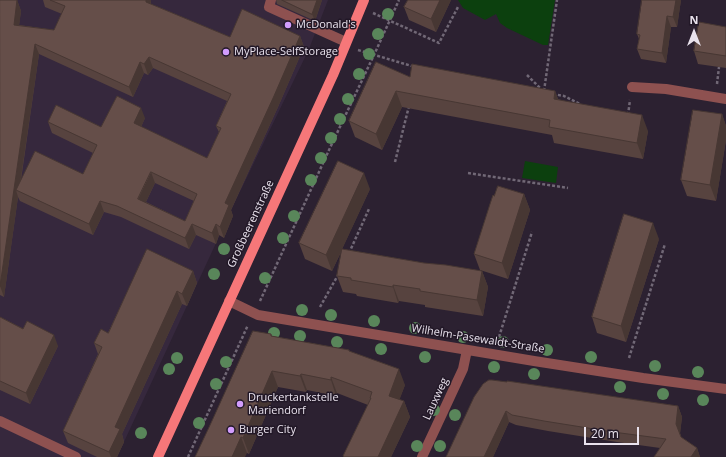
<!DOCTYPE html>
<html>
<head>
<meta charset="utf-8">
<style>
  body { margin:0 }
  #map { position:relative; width:726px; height:457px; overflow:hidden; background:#2c2131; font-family:"Open Sans",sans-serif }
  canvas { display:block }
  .north { position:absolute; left:674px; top:12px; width:40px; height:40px; -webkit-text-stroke:3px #221827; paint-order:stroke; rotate:0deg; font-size:11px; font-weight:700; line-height:16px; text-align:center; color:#e9e2ed }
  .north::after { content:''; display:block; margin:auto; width:14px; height:18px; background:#e9e2ed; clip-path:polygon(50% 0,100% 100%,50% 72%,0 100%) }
  .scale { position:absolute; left:584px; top:427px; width:55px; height:18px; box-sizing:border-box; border:2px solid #e9e2ed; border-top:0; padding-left:5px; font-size:12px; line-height:14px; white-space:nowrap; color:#e9e2ed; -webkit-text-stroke:3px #221827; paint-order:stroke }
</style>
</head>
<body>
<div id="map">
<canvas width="726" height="457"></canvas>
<div class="north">N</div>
<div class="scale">20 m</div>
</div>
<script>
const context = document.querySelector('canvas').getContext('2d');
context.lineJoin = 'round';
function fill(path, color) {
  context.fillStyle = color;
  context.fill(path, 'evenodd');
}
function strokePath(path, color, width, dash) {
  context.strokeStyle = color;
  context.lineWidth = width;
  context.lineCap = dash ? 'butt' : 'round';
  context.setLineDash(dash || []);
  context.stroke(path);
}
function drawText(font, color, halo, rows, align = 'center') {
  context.font = font + ' "Open Sans",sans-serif';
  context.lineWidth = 3;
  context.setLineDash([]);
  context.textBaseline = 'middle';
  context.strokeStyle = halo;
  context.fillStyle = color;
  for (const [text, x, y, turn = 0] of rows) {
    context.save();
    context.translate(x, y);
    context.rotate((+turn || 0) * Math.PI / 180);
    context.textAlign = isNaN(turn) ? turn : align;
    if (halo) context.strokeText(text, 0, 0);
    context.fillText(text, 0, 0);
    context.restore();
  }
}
const built = new Path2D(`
  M0,0H328L309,49L235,202L117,457H0Z`);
const green = new Path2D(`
  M458,0H555L548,45H543L507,28L500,23L496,14L485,20L463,8Z
  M525,161L558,167L556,183L522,178Z`);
const path = new Path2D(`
  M373,13L439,43L458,7
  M358,50L415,67
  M527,75L541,89
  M717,84L719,67
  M544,91L557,0
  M553,94L564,96L580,104
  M628,115L630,100
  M395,162L409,106
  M468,173L568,188
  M349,253L369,209
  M260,301L329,150L374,55L399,0
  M320,307L338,275
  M499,337L532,232
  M629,358L665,244
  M188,457L248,325`);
const minor = new Path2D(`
  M271,0L269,7L346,42
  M632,87L666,89L726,99
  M229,301L258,315L534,361L643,378L726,389
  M0,421L76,457
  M422,457L463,369L467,350`);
const major = new Path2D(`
  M158,457L333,75L364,0`);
const trees = [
  [388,14],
  [378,34],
  [369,54],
  [359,74],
  [348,99],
  [340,119],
  [331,138],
  [321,158],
  [311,180],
  [294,216],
  [283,238],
  [224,249],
  [214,274],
  [265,278],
  [302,310],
  [331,315],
  [374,321],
  [415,328],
  [274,333],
  [300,336],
  [463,337],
  [337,342],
  [503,342],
  [381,349],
  [547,350],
  [425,357],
  [591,357],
  [177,358],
  [226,362],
  [655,366],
  [494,367],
  [169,369],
  [698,372],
  [534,374],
  [216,384],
  [620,387],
  [663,394],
  [703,400],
  [434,410],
  [455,415],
  [199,423],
  [141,433],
  [417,446],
  [440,446]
];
const wall = new Path2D(`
  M0,0H17L21,11L19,25L54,30L62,14L45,7L43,0H151V4L230,37L300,36L304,47L278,107L231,210L233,216L224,238L219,235L216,244L196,235L189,249L121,217L104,212L93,235L20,201L18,197L4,297L0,295ZM39,54L133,97L144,73L148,75L153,68L227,101L216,126L219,132L207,158L141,127L145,118L101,127L48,122L52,133L93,153L83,174L21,180ZM155,183L194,201L185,221L146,202Z
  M276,0H322L315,21L277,4Z
  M451,0L436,32L409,20L404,7Z
  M681,0L677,27H671L666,63L641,59L637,49L639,39L637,34Z
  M726,27V68L698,64L694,51Z
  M410,77L555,91L558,99L648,131L643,159L554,143L552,135L402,107L382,150L355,137L349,121Z
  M722,114L726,126V140L716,201L687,196L681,180Z
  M370,189L342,249L424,263L482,271L488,287L483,316L425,307V305L399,301L398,303L357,296L356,294L343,292L337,276L342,250L332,271L305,259L299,243Z
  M524,194L530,210L508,279L480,270L474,254L494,196Z
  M659,239L626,342L597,333L592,317Z
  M193,271L197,283L187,306L182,304L122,434L124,442L117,457H97L68,443L63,431L98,354L94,343Z
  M0,317L58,346L30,404L0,390Z
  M271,334L272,336L349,350L350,352L405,385L399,400L404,401L410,417L391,457H343V456L368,405L337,393L336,396L307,390L306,392L278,387L249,454L247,453L195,457Z
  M507,382L678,406L682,417L680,433L681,437L697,448L700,457H654L660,448L617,442L548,431L516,425L509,422L493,457H446Z`);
const shadedWall = new Path2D(`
  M17,0L21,11L18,35L14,25Z
  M146,0H151L150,12L146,2Z
  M317,0H322L315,21L312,14Z
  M440,0H451L436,32L431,19Z
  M676,0H681L677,27L673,17Z
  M667,16L671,27L666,63L662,53Z
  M300,36L304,47L278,107L231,210L233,216L224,238L220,227L225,203Z
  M35,44L39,54L19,191L16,190L18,197L4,297L0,286Z
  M149,57L153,68L148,75L144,64Z
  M140,62L144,73L133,97L129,87Z
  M396,91L402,107L382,150L376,134Z
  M555,91L561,107L554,99Z
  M141,108L145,118L138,134L134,123Z
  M722,114L726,126V140L716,201L710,185Z
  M642,115L648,131L643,159L637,143Z
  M151,172L155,183L142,210L138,199Z
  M364,173L370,189L332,271L326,255Z
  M524,194L530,210L508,279L502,263Z
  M100,201L104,212L93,235L89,224Z
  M653,223L659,239L626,342L621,326Z
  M192,224L196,235L189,249L185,238Z
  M216,224L219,235L216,244L212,233Z
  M193,271L197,283L187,306L182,294Z
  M482,271L488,287L483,316L477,300Z
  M393,285L399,301L398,303L393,287Z
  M177,291L182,304L122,434L124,442L117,457H111L109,452L115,427Z
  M54,335L58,346L30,404L26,393Z
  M399,369L405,385L395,412L389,396Z
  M272,371L278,387L249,454L243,438Z
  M301,374L307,390L306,392L300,376Z
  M331,377L337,393L336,396L331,380Z
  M404,401L410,417L391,457H378Z
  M678,406L682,417L680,434L676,424Z
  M506,411L509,422L493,457H484Z
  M241,437L247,453L245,457H232Z
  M697,448L700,457H691Z`);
const building = new Path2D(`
  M0,0H17L14,25L54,30L65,6L50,0H146V2L230,37L242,9L300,36L274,96L225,203L229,205L220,227L216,224L212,233L192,224L185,238L117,206L100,201L89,224L16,190L35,151L83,174L97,145L48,122L56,105L101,127L117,96L141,108L134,123L207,158L221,128L216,126L231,94L149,57L144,64L140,62L129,87L35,44L0,286ZM151,172L197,194L185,221L138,199Z
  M282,0H317L312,14Z
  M408,0H440L431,19L404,7Z
  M642,0H676L673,17L667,16L662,53L637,49L640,35L637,34Z
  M699,22L726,27V56L694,51Z
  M376,62L410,77L412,64L555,91L554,99L642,115L637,143L549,127L550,120L396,91L376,134L349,121Z
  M693,110L722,114L710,185L681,180Z
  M338,161L364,173L326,255L299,243Z
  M498,186L524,194L502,263L474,254L490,204L493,195L494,196Z
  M624,214L653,223L621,326L592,317Z
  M147,249L193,271L182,294L177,291L115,427L120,429L109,452L63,431L102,347L94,343L101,329L108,333Z
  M342,249L424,263L446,265L482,271L477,300L420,291V289L393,285V287L351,280V278L337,276Z
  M0,317L23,329L27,321L54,335L26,393L0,381Z
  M253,331L271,334V336L349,350V351L399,369L389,396L404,401L378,457H344L343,456L371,398H370L372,392L331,377V380L301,374L300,376L272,371L243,438L241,437L232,457H195L211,423Z
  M489,380H492L507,382V381L678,406L676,424L681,437L697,448L691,457H654L666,439L613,432L544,421L512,415L506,411L484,457H446L474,397L483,384Z`);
const markers = [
  [288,25,4,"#d29dfd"],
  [226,52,4,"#d29dfd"],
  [240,404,4,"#d29dfd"],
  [231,430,4,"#d29dfd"]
];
const poiNames = [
  ["McDonald's",296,25],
  ["MyPlace-SelfStorage",234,52],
  ["Druckertankstelle",248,398],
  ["Mariendorf",248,411],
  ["Burger City",239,430]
];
const streetNames = [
  ["Großbeerenstraße",251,224,-65],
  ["Wilhelm-Pasewaldt-Straße",478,339,9],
  ["Lauxweg",436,399,-65]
];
fill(built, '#36283d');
fill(green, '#0c400e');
strokePath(path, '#716876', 2.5, [3, 2]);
strokePath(minor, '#8e5150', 10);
strokePath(major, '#f67779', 10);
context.fillStyle = '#59865a';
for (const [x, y] of trees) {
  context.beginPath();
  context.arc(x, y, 6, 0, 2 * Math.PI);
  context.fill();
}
fill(wall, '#57433f');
fill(shadedWall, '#473733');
fill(building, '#654e49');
strokePath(building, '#473733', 1);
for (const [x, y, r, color] of markers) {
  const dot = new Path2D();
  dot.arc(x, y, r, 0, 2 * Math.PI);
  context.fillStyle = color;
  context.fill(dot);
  strokePath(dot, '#221827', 1.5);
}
drawText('11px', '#e9e2ed', '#221827', poiNames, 'left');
drawText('11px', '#e9e2ed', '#221827', streetNames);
</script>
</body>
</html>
